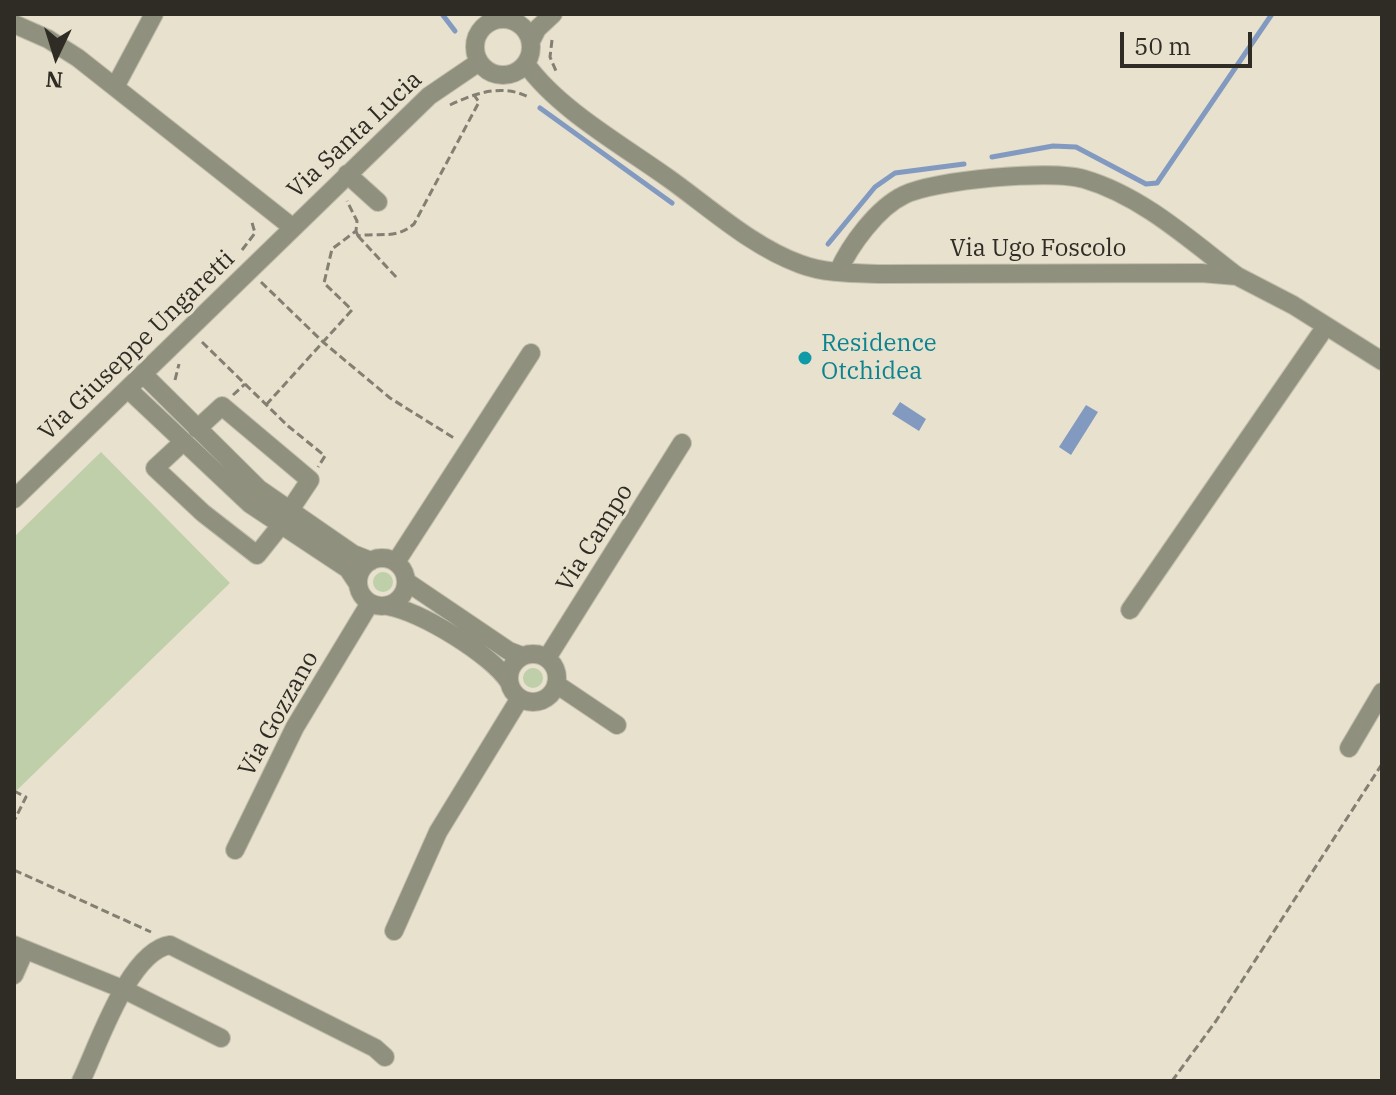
<!DOCTYPE html>
<html>
<head>
<meta charset="utf-8">
<style>
  body { margin:0 }
  #map { position:relative; width:1396px; height:1095px; overflow:hidden; background:#e7e1ce; font-family:"IBM Plex Serif",serif }
  canvas { display:block }
  .frame { position:absolute; inset:0; border:16px solid #2f2c25; pointer-events:none }
  .north { position:absolute; left:16px; top:16px; width:80px; height:80px; -webkit-text-stroke:6px #e7e1ce; paint-order:stroke; rotate:184deg; font-size:22px; font-weight:700; line-height:32px; text-align:center; color:#2f2c25 }
  .north::after { content:''; display:block; margin:auto; width:28px; height:36px; background:#2f2c25; clip-path:polygon(50% 0,100% 100%,50% 72%,0 100%) }
  .scale { position:absolute; left:1120px; top:32px; width:132px; height:36px; box-sizing:border-box; border:4px solid #2f2c25; border-top:0; padding-left:10px; font-size:24px; line-height:28px; white-space:nowrap; color:#2f2c25; -webkit-text-stroke:6px #e7e1ce; paint-order:stroke }
</style>
</head>
<body>
<div id="map">
<canvas width="1396" height="1095"></canvas>
<div class="frame"></div>
<div class="north">N</div>
<div class="scale">50 m</div>
</div>
<script>
const context = document.querySelector('canvas').getContext('2d');
context.lineJoin = 'round';
function fill(path, color) {
  context.fillStyle = color;
  context.fill(path, 'evenodd');
}
function strokePath(path, color, width, dash) {
  context.strokeStyle = color;
  context.lineWidth = width;
  context.lineCap = dash ? 'butt' : 'round';
  context.setLineDash(dash || []);
  context.stroke(path);
}
function drawText(font, color, halo, rows, align = 'center') {
  context.font = font + ' "IBM Plex Serif",serif';
  context.lineWidth = 6;
  context.setLineDash([]);
  context.textBaseline = 'middle';
  context.strokeStyle = halo;
  context.fillStyle = color;
  for (const [text, x, y, turn = 0] of rows) {
    context.save();
    context.translate(x, y);
    context.rotate((+turn || 0) * Math.PI / 180);
    context.textAlign = isNaN(turn) ? turn : align;
    if (halo) context.strokeText(text, 0, 0);
    context.fillText(text, 0, 0);
    context.restore();
  }
}
const green = new Path2D(`
  M101,452L230,583L15,792L14,537Z
  M373 582a10 10 0 1 1 20 0a10 10 0 1 1-20 0Z
  M523 678a10 10 0 1 1 20 0a10 10 0 1 1-20 0Z`);
const water = new Path2D(`
  M900,402L926,419L919,431L892,414Z
  M1086,405L1098,412L1071,455L1059,447Z`);
const stream = new Path2D(`
  M442,14L455,31
  M540,108L672,203
  M992,157L1053,146L1076,147L1146,184L1157,183L1272,14
  M828,244L875,187L895,173L964,164`);
const path = new Path2D(`
  M552,40L550,57L556,71
  M450,105C475,93 504,83 530,98
  M356,231L358,236C380,232 395,240 414,224L479,102L474,95
  M358,236L397,278
  M242,250L255,233L251,219
  M261,282L323,342L390,398L454,438
  M202,342L288,426L325,456L318,467
  M175,380L179,364
  M233,395L245,384
  M266,405L352,310L324,283L332,249L356,231L357,221L347,201
  M14,791L26,797L14,821
  M14,870L151,932
  M1172,1081L1216,1021L1382,764`);
const minor = new Path2D(`
  M475 47a28 28 0 1 1 56 0a28 28 0 1 1-56 0Z
  M14,24L48,39L78,58L292,227
  M531,41L537,29L553,14
  M526,64C558,109 622,145 668,178C709,207 751,246 800,264C826,274 856,273 884,274L1201,273L1237,276L1293,305L1382,361
  M115,87L154,14
  M347,174L378,202
  M838,272C850,245 877,208 904,195C934,180 1052,169 1084,179C1142,196 1190,240 1237,276
  M144,375L259,489L353,554L371,561
  M129,390L250,504L348,569L358,584
  M197,429L222,406L310,480L290,510
  M183,442L155,468L203,513L257,555L281,525
  M14,499L429,96L479,62
  M358 582a24 24 0 1 1 48 0a24 24 0 1 1-48 0Z
  M396,562L531,353
  M407,582L509,651L522,656
  M388,606C420,611 492,655 509,682
  M1130,610L1326,326
  M509 678a24 24 0 1 1 48 0a24 24 0 1 1-48 0Z
  M547,658L682,443
  M556,684L617,725
  M1349,748L1382,692
  M235,850L295,727L370,603
  M394,931L438,832L520,698
  M14,945L125,990L221,1038
  M14,975L25,950
  M81,1081C98,1046 129,951 170,945L375,1048L385,1057`);
const markers = [
  [805,358,8,"#0f9aa8"]
];
const streetNames = [
  ["Via Santa Lucia",355,135,-43],
  ["Via Ugo Foscolo",1038,249],
  ["Via Giuseppe Ungaretti",137,346,-44],
  ["Via Campo",595,538,-58],
  ["Via Gozzano",279,714,-61]
];
const cultureNames = [
  ["Residence",821,344],
  ["Otchidea",821,372]
];
fill(green, '#becfa9');
fill(water, '#829ac0');
strokePath(stream, '#829ac0', 5);
strokePath(minor, '#c2bdac', 20);
strokePath(path, '#847f73', 3, [8, 4]);
strokePath(minor, '#8f917e', 18);
for (const [x, y, r, color] of markers) {
  const dot = new Path2D();
  dot.arc(x, y, r, 0, 2 * Math.PI);
  context.fillStyle = color;
  context.fill(dot);
  strokePath(dot, '#e7e1ce', 3);
}
drawText('24px', '#2f2c25', '#e7e1ce', streetNames);
drawText('24px', '#0d838f', '#e7e1ce', cultureNames, 'left');
</script>
</body>
</html>
